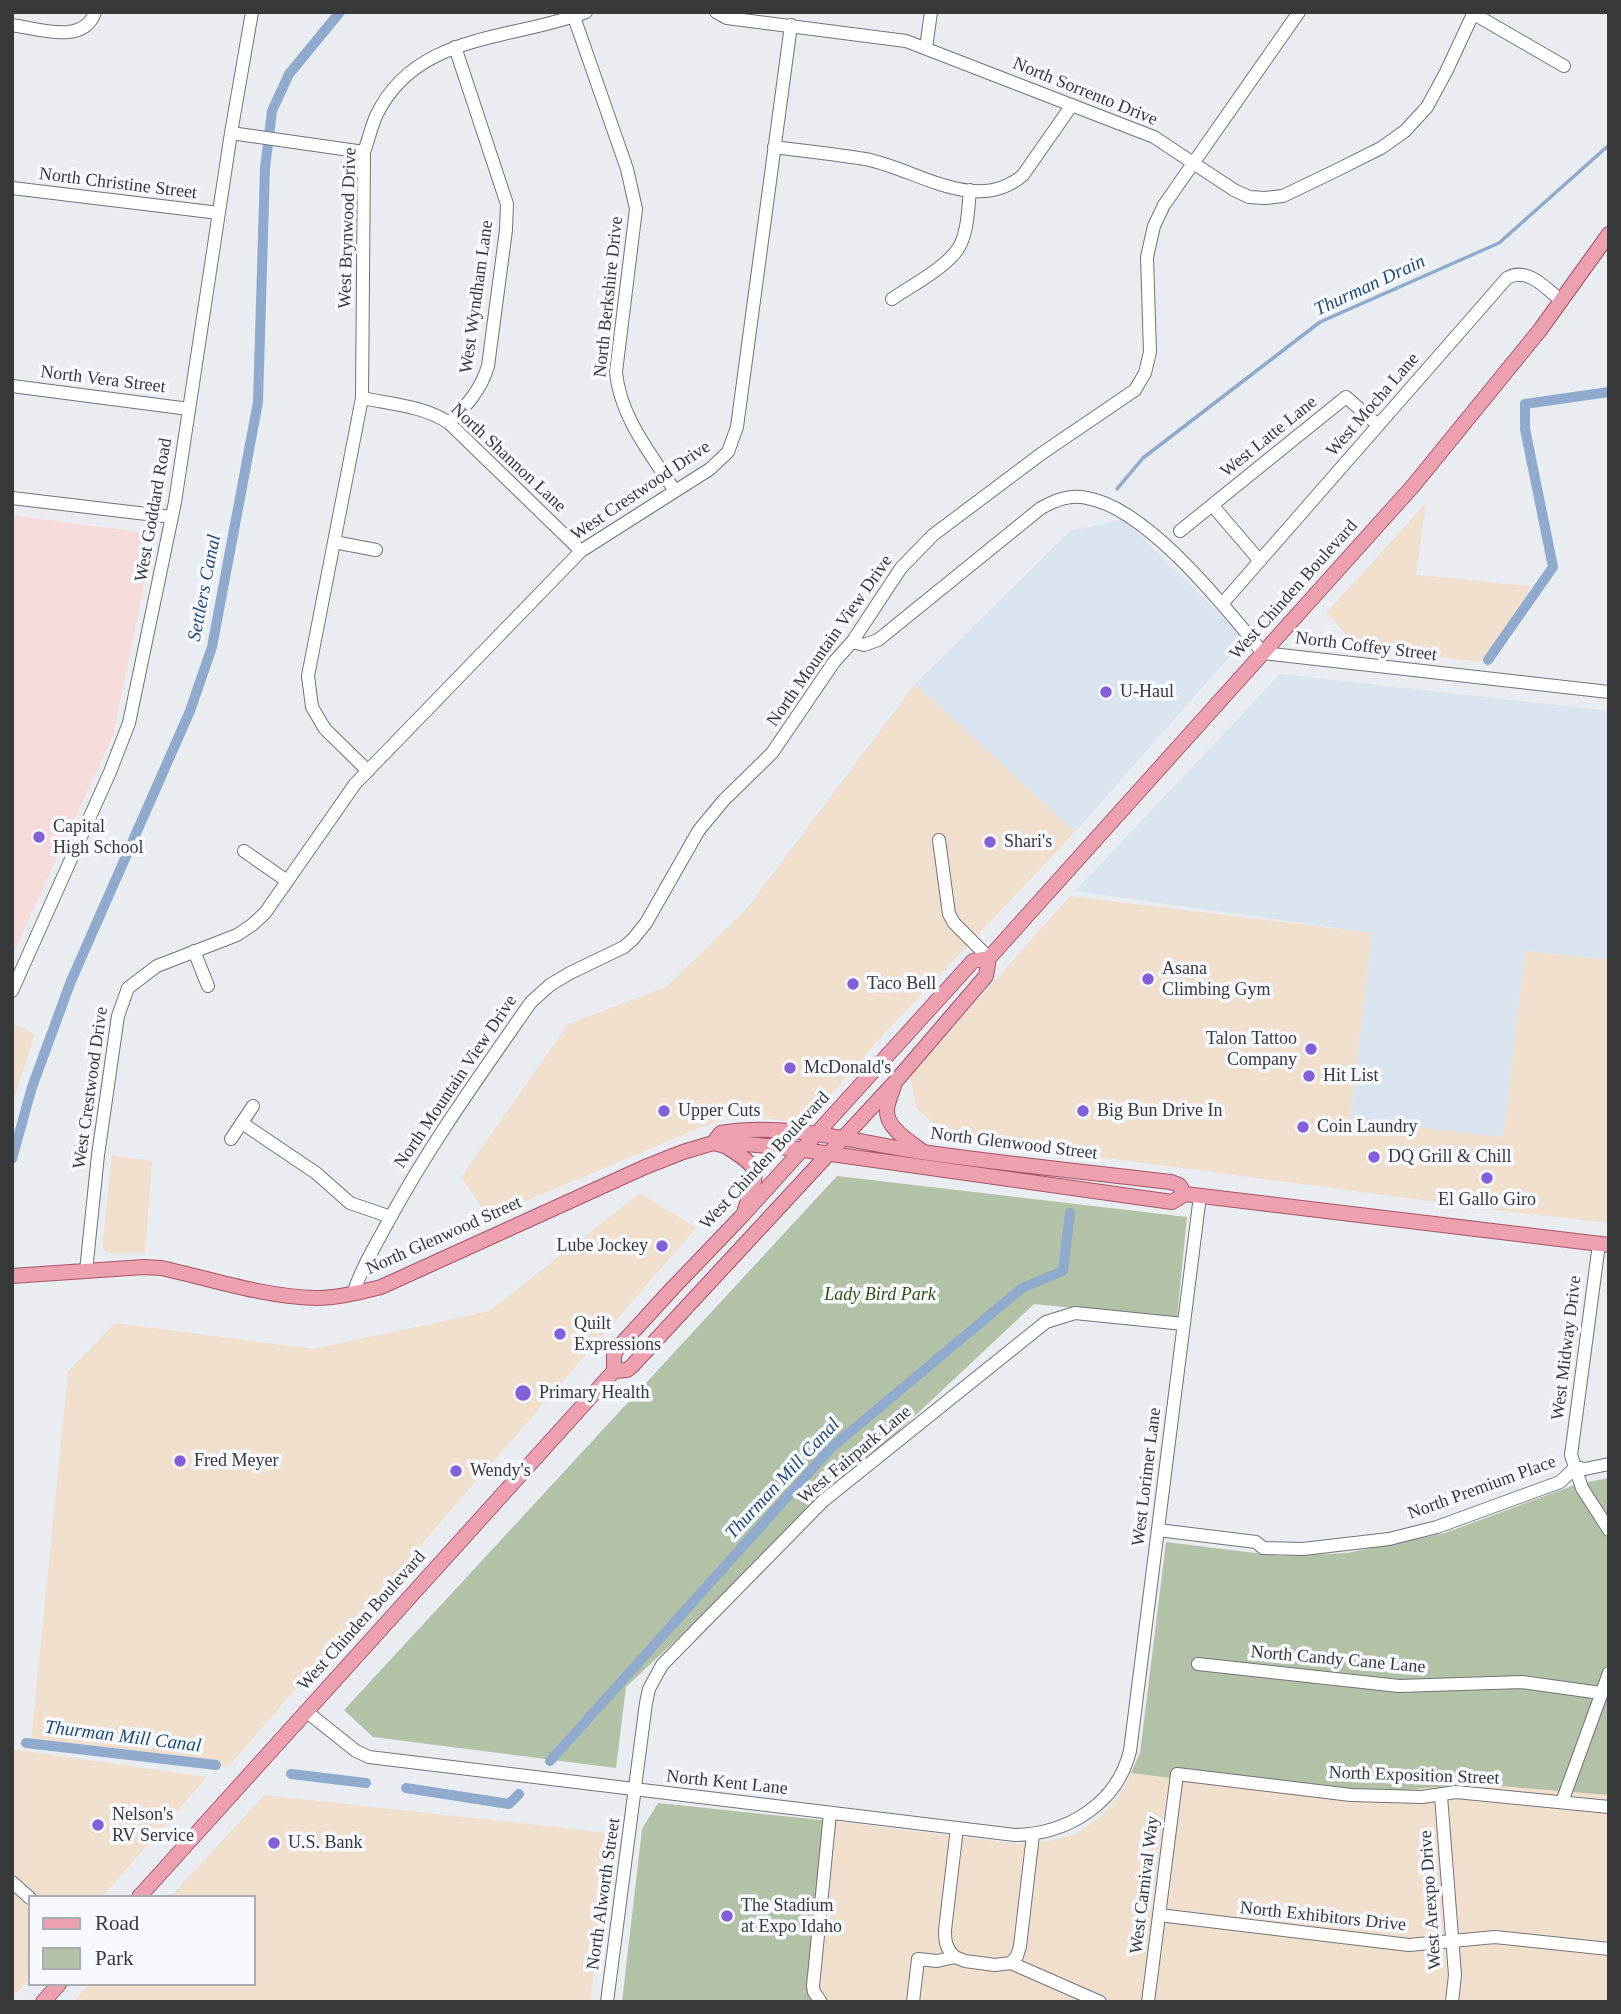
<!DOCTYPE html>
<html>
<head>
<meta charset="utf-8">
<style>
  body { margin:0 }
  #map { position:relative; width:1621px; height:2014px; overflow:hidden; background:#e9edf1; font-family:Georgia,serif }
  canvas { display:block }
  .frame { position:absolute; inset:0; border:14px solid #38393b; pointer-events:none }
  .legend { position:absolute; left:28px; top:1895px; width:228px; height:91px; box-sizing:border-box; background:#f6faff; border:2px solid #aaadb1; margin:0; padding:9px 12px; list-style:none; font-size:21px; color:#38393b }
  .legend li { display:flex; align-items:center; gap:14px; height:35px }
  .legend b { width:35px; border:2px solid #aaadb1 }
</style>
</head>
<body>
<div id="map">
<canvas width="1621" height="2014"></canvas>
<div class="frame"></div>
<ul class="legend">
<li><b style="height:9px;background:#eda1b0"></b>Road</li>
<li><b style="height:19px;background:#b3c1a6"></b>Park</li>
</ul>
</div>
<script>
const context = document.querySelector('canvas').getContext('2d');
context.lineJoin = 'round';
function fill(path, color) {
  context.fillStyle = color;
  context.fill(path, 'evenodd');
}
function strokePath(path, color, width, dash) {
  context.strokeStyle = color;
  context.lineWidth = width;
  context.lineCap = dash ? 'butt' : 'round';
  context.setLineDash(dash || []);
  context.stroke(path);
}
function drawText(font, color, halo, rows, align = 'center') {
  context.font = font + ' Georgia,serif';
  context.lineWidth = 7;
  context.setLineDash([]);
  context.textBaseline = 'middle';
  context.strokeStyle = halo;
  context.fillStyle = color;
  for (const [text, x, y, turn = 0] of rows) {
    context.save();
    context.translate(x, y);
    context.rotate((+turn || 0) * Math.PI / 180);
    context.textAlign = isNaN(turn) ? turn : align;
    if (halo) context.strokeText(text, 0, 0);
    context.fillText(text, 0, 0);
    context.restore();
  }
}
const commercial = new Path2D(`
  M1426,503L1416,575L1531,586L1493,663L1360,649L1326,613Z
  M915,684L1075,832L881,1037L809,1120L803,1124L735,1113L488,1217L461,1177L568,1024L666,987L747,908Z
  M1070,896L1372,933L1350,1119L1503,1137L1525,951L1609,960V1223L1496,1210L949,1137L916,1108L910,1076Z
  M12,1023L35,1034L12,1105Z
  M112,1155L152,1161L145,1253H107L102,1247Z
  M640,1193L696,1228L228,1767L31,1740L68,1371L115,1323L313,1349L489,1311Z
  M12,1749L207,1777L102,1897H30V1978L12,1998Z
  M1131,1773L1322,1797L1475,1784L1609,1795V2002H814L833,1821L1018,1844L1049,1841L1076,1834L1104,1814L1124,1788Z
  M264,1795L610,1833L590,2002H73L89,1984H254V1897H170Z`);
const built = new Path2D(`
  M1123,519L1245,639L1075,832L915,684L1070,531Z
  M1280,674L1609,711V960L1525,951L1503,1137L1350,1120L1372,933L1075,891Z`);
const education = new Path2D(`
  M12,515L155,534L113,735L12,956Z`);
const green = new Path2D(`
  M837,1176L1187,1217L1177,1318L1034,1304L626,1687L616,1768L373,1737L344,1710Z
  M1609,1478V1795L1475,1784L1322,1797L1131,1773L1140,1753L1166,1542L1279,1556L1347,1553L1445,1533L1577,1484Z
  M658,1803L830,1821L813,2002H622L642,1829Z`);
const stream = new Path2D(`
  M1117,489L1143,458L1320,322L1499,243L1609,145`);
const canal = new Path2D(`
  M1488,660L1553,567L1525,429V404L1609,392
  M12,1159L32,1087L71,981L190,711L212,647L258,402L265,168L272,111L289,74L340,12
  M26,1743L216,1765
  M550,1761L831,1448L1022,1288L1063,1271L1070,1213
  M291,1774L366,1783
  M406,1788L509,1804L519,1794`);
const minor = new Path2D(`
  M716,12L727,18L906,41L1154,137L1234,190L1249,197L1265,198L1283,196L1337,170L1381,148L1405,131L1427,107L1446,72L1474,12
  M1474,14L1564,66
  M574,17L627,169L636,209L616,372C620,417 651,454 675,491
  M12,25C39,29 84,45 95,12
  M926,48L931,12
  M231,133L364,152
  M774,147C805,151 835,154 865,159C915,168 976,216 1023,175L1072,105
  M12,188L219,213
  M892,299C911,286 945,268 958,249C968,233 968,209 970,190
  M12,386L189,409
  M362,398C391,404 424,406 449,423L581,551
  M449,423C467,405 481,390 488,366L506,230L507,204L455,47
  M12,498L172,517
  M1212,505L1260,561
  M1180,531L1346,397L1378,425
  M334,542L376,550
  M1222,604L1507,278C1528,266 1546,289 1562,301
  M852,642L864,645L878,640L1041,508C1056,500 1070,494 1087,498C1147,508 1225,607 1263,653L1609,692
  M368,771L325,729L312,707L308,676L362,398L364,152C368,141 371,128 376,116C416,32 511,41 586,12
  M939,840L949,914L954,923L989,958
  M244,851L287,881
  M194,951L208,986
  M12,991L110,772L129,723L175,502L231,133L252,12
  M242,1123L316,1173L350,1203L391,1217
  M231,1139L253,1106
  M1599,1244L1571,1455L1582,1488L1609,1530
  M86,1271L98,1155L118,1016L128,988L157,966L237,935L252,925L265,913L355,784L581,551L710,469L728,452L737,427L791,25
  M353,1294C361,1269 375,1246 388,1222C430,1144 481,1074 531,1002L550,985L570,973L624,947L633,939L646,923L699,830L724,800L772,753L834,662L852,642L901,568L933,535L1041,454L1135,390L1145,373L1150,352L1147,257L1154,226L1164,205L1299,12
  M1158,1530L1256,1542L1263,1548L1303,1549L1389,1539L1437,1527L1560,1482L1576,1467L1585,1469L1609,1464
  M1198,1664L1399,1686L1522,1682L1601,1693
  M307,1712L356,1751L369,1757L1015,1835C1067,1834 1117,1804 1130,1751L1200,1196
  M1441,1796L1455,1975L1452,2002
  M1562,1802L1609,1673
  M12,1882L30,1898
  M1159,1915L1409,1945L1495,1937L1609,1949
  M955,1957C946,1949 945,1942 945,1930L957,1828
  M1011,1963L1017,1956L1020,1946L1033,1835
  M607,2002L646,1703L649,1689L662,1665L823,1501L1046,1322L1075,1313L1184,1324
  M821,2002L814,1992L813,1986L830,1813
  M913,2002L918,1959L937,1961L955,1957L965,1961L995,1965L1011,1963L1100,2002
  M1148,2002L1177,1774L1351,1795L1422,1797L1456,1792L1609,1807`);
const major = new Path2D(`
  M894,1086C892,1093 888,1101 887,1109C885,1127 909,1141 922,1151
  M713,1143L721,1133C787,1122 856,1142 922,1152C1004,1164 1088,1172 1171,1182L1179,1185L1185,1194
  M725,1146C762,1168 759,1171 745,1209
  M12,1276L144,1267L161,1268C212,1279 264,1297 316,1298C338,1298 360,1292 381,1287L645,1167L683,1152L713,1143L725,1146L746,1144L789,1148L1172,1202L1185,1194L1609,1245
  M614,1371V1355L617,1349L671,1290L741,1217L973,961L989,958
  M139,1897L614,1371L627,1370L632,1366L896,1081L986,976L989,958L1413,486L1540,330L1609,234
  M43,2002L59,1984`);
const markers = [
  [1106,692,7,"#835fda"],
  [39,837,7,"#835fda"],
  [990,842,7,"#835fda"],
  [1148,979,7,"#835fda"],
  [853,984,7,"#835fda"],
  [1311,1049,7,"#835fda"],
  [790,1068,7,"#835fda"],
  [1309,1076,7,"#835fda"],
  [664,1111,7,"#835fda"],
  [1083,1111,7,"#835fda"],
  [1303,1127,7,"#835fda"],
  [1374,1157,7,"#835fda"],
  [1487,1178,7,"#835fda"],
  [662,1246,7,"#835fda"],
  [560,1334,7,"#835fda"],
  [523,1393,9,"#835fda"],
  [180,1461,7,"#835fda"],
  [456,1471,7,"#835fda"],
  [98,1825,7,"#835fda"],
  [274,1843,7,"#835fda"],
  [727,1916,7,"#835fda"]
];
const streetNames = [
  ["North Sorrento Drive",1085,92,22],
  ["North Christine Street",118,184,7],
  ["West Brynwood Drive",348,228,-88],
  ["West Wyndham Lane",477,297,-82],
  ["North Berkshire Drive",609,297,-84],
  ["North Vera Street",103,380,7],
  ["West Mocha Lane",1373,405,-49],
  ["West Latte Lane",1269,437,-39],
  ["North Shannon Lane",508,458,43],
  ["West Crestwood Drive",641,491,-34],
  ["West Goddard Road",154,510,-80],
  ["West Chinden Boulevard",1294,590,-48],
  ["North Mountain View Drive",830,641,-55],
  ["North Coffey Street",1366,647,7],
  ["North Mountain View Drive",456,1082,-56],
  ["West Crestwood Drive",91,1088,-82],
  ["North Glenwood Street",1014,1144,7],
  ["West Chinden Boulevard",765,1161,-47],
  ["North Glenwood Street",444,1236,-24],
  ["West Midway Drive",1567,1348,-83],
  ["West Fairpark Lane",855,1455,-40],
  ["West Lorimer Lane",1147,1477,-83],
  ["North Premium Place",1482,1488,-20],
  ["West Chinden Boulevard",362,1621,-48],
  ["North Candy Cane Lane",1338,1660,5],
  ["North Exposition Street",1414,1776,2],
  ["North Kent Lane",727,1783,6],
  ["West Carnival Way",1145,1885,-83],
  ["North Alworth Street",604,1894,-82],
  ["West Arexpo Drive",1431,1900,-94],
  ["North Exhibitors Drive",1323,1917,6]
];
const poiNames = [
  ["U-Haul",1120,692],
  ["Capital",53,827],
  ["High School",53,848],
  ["Shari's",1004,842],
  ["Asana",1162,969],
  ["Climbing Gym",1162,990],
  ["Taco Bell",867,984],
  ["Talon Tattoo",1297,1039,"right"],
  ["Company",1297,1060,"right"],
  ["McDonald's",804,1068],
  ["Hit List",1323,1076],
  ["Upper Cuts",678,1111],
  ["Big Bun Drive In",1097,1111],
  ["Coin Laundry",1317,1127],
  ["DQ Grill & Chill",1388,1157],
  ["El Gallo Giro",1487,1200,"center"],
  ["Lube Jockey",648,1246,"right"],
  ["Quilt",574,1324],
  ["Expressions",574,1345],
  ["Primary Health",539,1393],
  ["Fred Meyer",194,1461],
  ["Wendy's",470,1471],
  ["Nelson's",112,1815],
  ["RV Service",112,1836],
  ["U.S. Bank",288,1843],
  ["The Stadium",741,1906],
  ["at Expo Idaho",741,1927]
];
const parkNames = [
  ["Lady Bird Park",880,1295]
];
const waterNames = [
  ["Thurman Drain",1370,286,-25],
  ["Settlers Canal",205,588,-79],
  ["Thurman Mill Canal",783,1479,-47],
  ["Thurman Mill Canal",123,1737,7]
];
fill(commercial, '#f1dfce');
fill(built, '#dae4ee');
fill(education, '#f6dbda');
fill(green, '#b3c1a6');
strokePath(stream, '#8faacc', 3.5);
strokePath(canal, '#8faacc', 10);
strokePath(minor, '#707478', 14);
strokePath(major, '#a65465', 16);
strokePath(minor, '#fff', 12);
strokePath(major, '#eda1b0', 14);
for (const [x, y, r, color] of markers) {
  const dot = new Path2D();
  dot.arc(x, y, r, 0, 2 * Math.PI);
  context.fillStyle = color;
  context.fill(dot);
  strokePath(dot, '#f6faff', 2.5);
}
drawText('18px', '#38393b', '#f6faff', streetNames);
drawText('18px', '#38393b', '#f6faff', poiNames, 'left');
drawText('italic 18px', '#374e14', '#f6faff', parkNames);
drawText('italic 19px', '#244b79', '#f6faff', waterNames);
</script>
</body>
</html>
